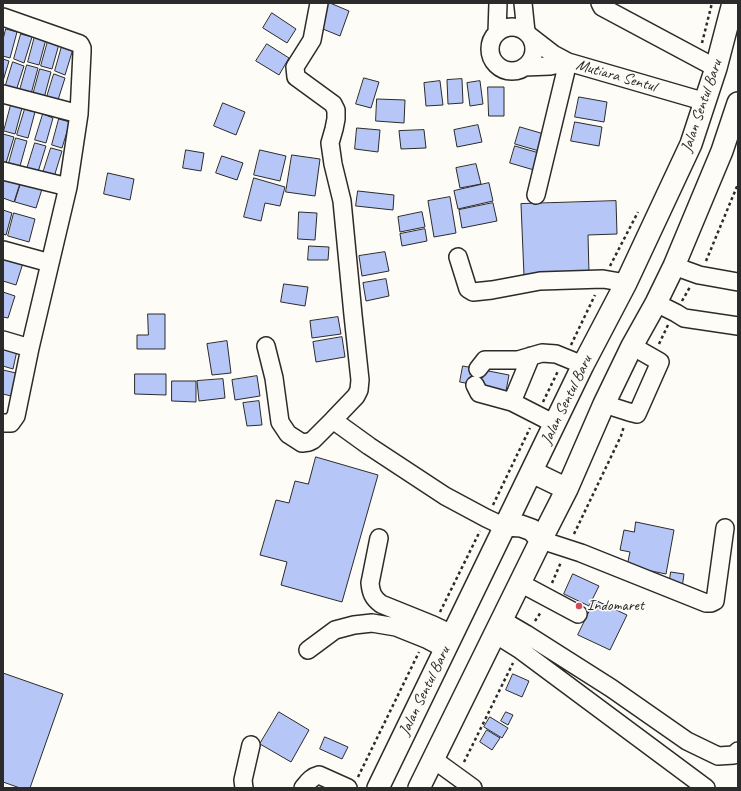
<!DOCTYPE html>
<html>
<head>
<meta charset="utf-8">
<style>
  body { margin:0 }
  #map { position:relative; width:741px; height:791px; overflow:hidden; background:#fdfcf7; font-family:Caveat,sans-serif }
  canvas { display:block }
  .frame { position:absolute; inset:0; border:4px solid #2b2b2b; pointer-events:none }
</style>
</head>
<body>
<div id="map">
<canvas width="741" height="791"></canvas>
<div class="frame"></div>
</div>
<script>
const context = document.querySelector('canvas').getContext('2d');
context.lineJoin = 'round';
function fill(path, color) {
  context.fillStyle = color;
  context.fill(path, 'evenodd');
}
function strokePath(path, color, width, dash) {
  context.strokeStyle = color;
  context.lineWidth = width;
  context.lineCap = dash ? 'butt' : 'round';
  context.setLineDash(dash || []);
  context.stroke(path);
}
function drawText(font, color, halo, rows, align = 'center') {
  context.font = font + ' Caveat,sans-serif';
  context.lineWidth = 3;
  context.setLineDash([]);
  context.textBaseline = 'middle';
  context.strokeStyle = halo;
  context.fillStyle = color;
  for (const [text, x, y, turn = 0] of rows) {
    context.save();
    context.translate(x, y);
    context.rotate((+turn || 0) * Math.PI / 180);
    context.textAlign = isNaN(turn) ? turn : align;
    if (halo) context.strokeText(text, 0, 0);
    context.fillText(text, 0, 0);
    context.restore();
  }
}
const building = new Path2D(`
  M327,3H330L349,11L340,36L318,27Z
  M272,13L296,29L287,43L263,28Z
  M6,29L17,32L10,58L3,56V40Z
  M21,34L32,37L24,63L14,59Z
  M35,36L46,39L39,65L28,62Z
  M48,41L59,44L52,69L41,66Z
  M267,44L289,58L279,75L256,61Z
  M62,46L73,49L65,75L55,71Z
  M3,59L9,61L3,81Z
  M13,62L24,66L16,91L5,88Z
  M27,65L38,68L31,94L20,90Z
  M40,69L51,72L44,98L33,95Z
  M54,74L65,78L57,103L46,100Z
  M364,78L379,82L371,108L356,104Z
  M462,79L463,103L448,104L447,80Z
  M440,81L443,105L426,106L424,83Z
  M480,81L483,104L470,106L467,83Z
  M488,87H504V116H489Z
  M579,97L607,102L604,122L575,117Z
  M377,99L405,100L404,123L376,121Z
  M223,103L245,112L236,135L214,126Z
  M11,105L22,108L15,134L4,131Z
  M25,109L35,112L28,138L17,135Z
  M43,114L53,118L46,143L35,140Z
  M59,119L70,122L62,148L52,145Z
  M575,122L602,127L599,146L571,141Z
  M478,125L482,142L457,147L454,130Z
  M520,127L544,134L539,151L515,144Z
  M357,128L380,130L378,152L355,149Z
  M424,130L426,148L401,149L399,131Z
  M3,134L14,137L6,163L3,162Z
  M16,138L27,141L20,166L9,163Z
  M35,143L46,146L38,172L27,169Z
  M515,146L539,153L534,170L510,163Z
  M51,148L62,151L54,177L43,173Z
  M186,150L204,153L201,171L183,168Z
  M260,150L286,156L280,181L254,175Z
  M292,155L320,159L315,196L286,192Z
  M222,156L243,163L237,180L216,173Z
  M476,164L481,184L460,188L456,168Z
  M108,173L134,179L130,200L104,194Z
  M3,175L21,180L14,202L3,198Z
  M254,178L285,187L280,206L265,203L261,221L244,217Z
  M22,180L43,186L36,208L15,202Z
  M489,183L493,201L458,209L454,191Z
  M358,191L394,195L393,210L356,206Z
  M450,197L456,233L434,237L428,201Z
  M616,201L617,234L588,235L589,273L524,276L521,204Z
  M493,203L497,221L462,228L459,210Z
  M3,210L12,213L6,235L3,234Z
  M299,212L317,213L315,240L298,239Z
  M422,212L425,227L400,232L398,217Z
  M14,213L35,219L29,242L8,236Z
  M425,229L427,241L402,246L400,234Z
  M309,246L329,247L328,260H308Z
  M385,252L389,271L362,276L359,256Z
  M3,257L23,263L16,285L3,281Z
  M386,279L389,296L366,301L363,283Z
  M284,284L308,287L305,306L281,302Z
  M3,292L15,296L8,318L3,317Z
  M148,314H165V349H137V335H148Z
  M338,317L341,334L312,338L310,321Z
  M342,337L345,357L316,362L313,342Z
  M227,341L231,373L212,375L207,344Z
  M3,343L18,346L13,369L3,366Z
  M463,366L509,375L506,391L460,382Z
  M3,370L16,373L11,396L3,394Z
  M135,374H166V395L135,394Z
  M257,376L260,396L235,400L232,380Z
  M223,379L225,398L199,401L197,381Z
  M172,381H196V402L172,401Z
  M259,401L262,425L247,426L243,403Z
  M316,457L378,475L342,602L281,585L287,562L260,555L276,500L289,503L295,481L308,484Z
  M636,522L674,530L666,574L627,566L630,552L620,550L624,530L634,532Z
  M671,572L684,574L682,588L669,586Z
  M573,574L599,586L589,606L564,594Z
  M595,600L627,615L610,650L578,635Z
  M3,673L63,694L30,788H20L3,782Z
  M513,674L529,681L522,697L506,690Z
  M279,712L309,730L291,762L260,744Z
  M506,712L513,715L508,725L501,721Z
  M490,717L508,728L502,738L484,727Z
  M487,730L500,738L492,750L480,742Z
  M325,737L348,747L342,759L320,749Z`);
const path = new Path2D(`
  M702,43L712,3
  M706,261L738,184
  M610,266L638,212
  M682,301L690,287
  M659,344L668,325
  M571,345L595,295
  M543,402L558,371
  M493,505L530,428
  M574,534L621,436L624,426
  M552,583L561,562
  M440,612L480,531
  M535,621L541,612
  M464,762L474,742L513,663
  M358,777L419,652`);
const minor = new Path2D(`
  M319,3L312,40L295,67L296,77L333,104L336,110V119L334,129L330,143L333,164L342,201L353,315L360,380L359,390L356,396L333,420L369,446L445,496L486,518L505,527
  M523,3L526,32
  M600,3L602,7L716,68
  M3,17L80,44L82,48V52L79,114L68,187L30,348L16,416L11,423H3
  M490 49a22 22 0 1 1 44 0a22 22 0 1 1-44 0Z
  M497,33L498,3
  M531,37L553,54L568,62
  M524,67L550,66L568,62L706,102
  M3,94L79,114
  M3,171L68,187
  M536,195L568,62
  M3,250L50,263
  M458,257L468,289L473,292L492,290L540,281L603,279L626,283
  M674,266L699,275L738,282
  M656,303L676,313L684,318L738,326
  M3,340L30,348
  M266,346L274,378L280,422L288,434L302,443L309,442L313,440L333,420
  M478,369L485,360H518L542,353L556,354L583,365
  M475,385L479,393L512,402L555,424
  M512,402L531,356
  M604,404L629,412L637,414L660,362L632,346
  M379,538L370,583C371,593 373,598 381,604L433,625L452,634
  M541,540L581,553L706,603H711L715,601L725,528
  M520,583L578,614
  M502,620L526,634L611,688L687,741L718,756L734,755L738,751
  M495,634L519,649L706,788
  M308,650L335,630L354,625L372,623L396,627L426,639L445,649
  M433,759L473,788
  M244,788L243,780L251,745
  M303,788C308,782 311,777 319,775L348,788`);
const major = new Path2D(`
  M532,472L567,489
  M505,525L521,526L532,530L541,540
  M378,788L583,365L626,283L691,144L716,68L733,3
  M419,788L541,540L567,489L604,404L632,346L656,303L674,266L722,151L738,103`);
const markers = [
  [579,606,4,"#d1495b"]
];
const streetNames = [
  ["Mutiara Sentul",616,76,16],
  ["Jalan Sentul Baru",702,106,-71],
  ["Jalan Sentul Baru",567,400,-64],
  ["Jalan Sentul Baru",425,691,-64]
];
const poiNames = [
  ["Indomaret",587,606]
];
fill(building, '#b6c7f7');
strokePath(building, '#2b2b2b', 1);
strokePath(minor, '#2b2b2b', 20);
strokePath(major, '#2b2b2b', 24);
strokePath(path, '#2b2b2b', 2.5, [3, 3]);
strokePath(minor, '#fdfcf7', 17);
strokePath(major, '#fdfcf7', 21);
for (const [x, y, r, color] of markers) {
  const dot = new Path2D();
  dot.arc(x, y, r, 0, 2 * Math.PI);
  context.fillStyle = color;
  context.fill(dot);
  strokePath(dot, '#fdfcf7', 1.5);
}
drawText('16px', '#2b2b2b', '#fdfcf7', streetNames);
drawText('16px', '#2b2b2b', '#fdfcf7', poiNames, 'left');
</script>
</body>
</html>
